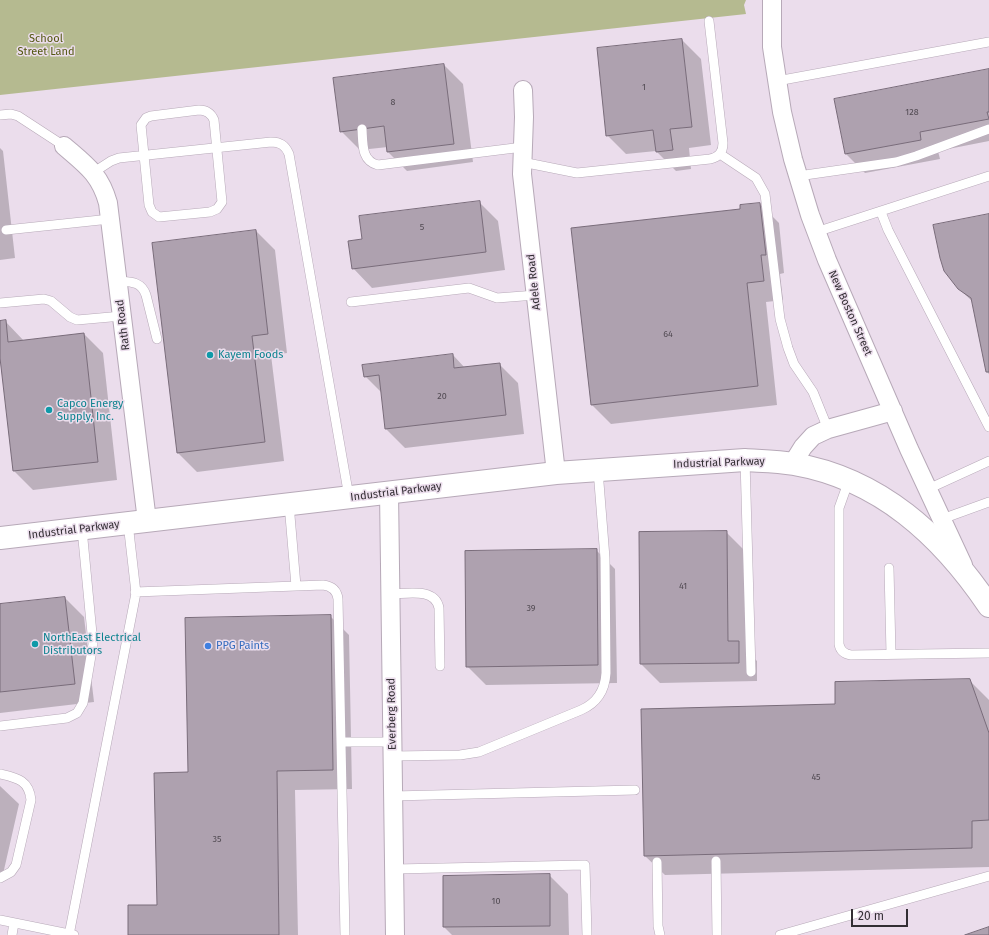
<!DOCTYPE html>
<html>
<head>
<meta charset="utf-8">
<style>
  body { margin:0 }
  #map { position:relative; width:989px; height:935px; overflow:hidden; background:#ebddec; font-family:"Fira Sans",sans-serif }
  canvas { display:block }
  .scale { position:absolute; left:851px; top:909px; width:57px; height:18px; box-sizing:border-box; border:2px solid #332e34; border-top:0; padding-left:5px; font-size:12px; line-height:14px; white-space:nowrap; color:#332e34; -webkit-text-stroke:3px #ebddec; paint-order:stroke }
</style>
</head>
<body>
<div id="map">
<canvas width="989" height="935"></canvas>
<div class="scale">20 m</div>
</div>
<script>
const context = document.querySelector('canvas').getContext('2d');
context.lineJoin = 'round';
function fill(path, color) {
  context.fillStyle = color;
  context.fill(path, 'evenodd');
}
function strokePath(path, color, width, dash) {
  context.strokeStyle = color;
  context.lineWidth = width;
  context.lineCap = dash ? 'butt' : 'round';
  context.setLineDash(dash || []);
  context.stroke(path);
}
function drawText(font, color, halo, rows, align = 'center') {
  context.font = font + ' "Fira Sans",sans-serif';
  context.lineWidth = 3;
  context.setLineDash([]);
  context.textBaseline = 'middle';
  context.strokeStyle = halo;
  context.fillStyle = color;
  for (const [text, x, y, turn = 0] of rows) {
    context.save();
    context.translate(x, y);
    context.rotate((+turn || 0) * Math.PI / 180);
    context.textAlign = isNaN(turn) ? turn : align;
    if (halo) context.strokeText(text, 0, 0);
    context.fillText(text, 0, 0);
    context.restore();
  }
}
const green = new Path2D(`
  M0,0H746L744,5L746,14L0,95Z`);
const shadow = new Path2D(`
  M682,40L701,59L711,145L689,148L691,169L676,171L656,151L626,154L607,135Z
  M444,65L463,84L473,162L407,171L388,152V147L360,150L341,131Z
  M989,70V141L938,151L940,159L865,173L846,154Z
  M0,148L3,151L15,258L0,260Z
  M479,202L498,221L505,270L372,288L353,268L363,240Z
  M760,204L779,223L784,273L780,274L783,300L766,302L777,405L611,424L592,405L741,210Z
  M989,215V374L987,372L973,302L958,288Z
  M256,231L275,250L287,353L271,355L284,461L197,472L178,453Z
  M5,321L24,341L84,334L103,353L117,480L33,490L14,471L0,349V322Z
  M453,355L465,368L499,364L518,383L524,434L405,448L386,429L382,393L365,376Z
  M726,532L745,551L746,650L757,661V681L660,683L641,664Z
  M596,550L615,569L617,683L486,685L467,666Z
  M65,598L84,617L94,702L0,713V605Z
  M330,616L349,635L352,789L295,790L298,935H129L158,906L189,773Z
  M969,680L989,700V867L665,875L645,856L836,705Z
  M0,786L19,804L1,883H0Z
  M549,875L568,894L569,935H452L444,927V877Z`);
const building = new Path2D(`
  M682,39L692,127L670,129L673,150L656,152L653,130L606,136L597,48Z
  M444,64L454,144L387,152L384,126L340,132L333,78Z
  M989,69V112H987L989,119L920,132L921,140L845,154L834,99Z
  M480,201L486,252L352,269L348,241L362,239L359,216Z
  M760,203L766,255H761L764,281L747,283L758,386L591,405L571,228L740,209V205Z
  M989,214V372H986L971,298L958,289L944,271L940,258L933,225Z
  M256,230L268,334L252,336L265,442L177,453L152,243Z
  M6,320L8,342L84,333L98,462L13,471L0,358V321Z
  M453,354L454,368L500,363L506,415L385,429L379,375L364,377L362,365Z
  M727,531L728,641H739V663L640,664L639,532Z
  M597,549L598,665L466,667L465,551Z
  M65,597L75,684L0,692V604Z
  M331,615L333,770L277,771L279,935H128V905H157L154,773L188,772L185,618Z
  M970,679L989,733V820L972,821V848L644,856L641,709L835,704V682Z
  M550,874V926L443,927V876Z
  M989,927V935H965Z`);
const service = new Path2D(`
  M777,81L989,42
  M199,110C206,110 211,113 214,120L222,202L217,209L210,212L159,217L152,212L149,205L141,125L146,118L151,116Z
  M0,115L11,114L18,116L64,146
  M362,129C363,143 361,161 378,165L523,147
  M720,154L756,178L765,194L780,319L788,348L794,364L813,392L828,429
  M522,162L577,173L710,159C719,157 723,152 723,143L709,21
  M94,172L111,161L119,158L271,142C280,142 285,145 289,154L349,497
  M798,176L896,162L916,156L989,129
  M881,212L888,230L989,427
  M6,230L110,219
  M816,232L989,176
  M118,281C130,282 141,281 146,295L157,339
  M351,302L469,288L497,298L536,295
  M0,303L44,299L51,301L70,317L77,320L122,316
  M745,460L751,672
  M849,480L839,508V644C840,650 844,654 851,655L989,653
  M928,489L989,461
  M289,504L296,586
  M942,519L989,502
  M889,568L891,654
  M135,592L323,585C331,586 337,590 338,599L345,935
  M390,594C406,594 435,587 439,608L440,666
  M0,726L67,718L77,713L83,703L93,644L82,529
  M341,742H392
  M393,756L460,755L479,752L581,710C597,703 605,690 606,673L605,558L598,470
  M0,774C17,778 29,780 31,800L16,865L11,872L0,878
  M393,796L635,790
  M716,861L717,935
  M657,862L658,926L660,935
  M395,869L585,865L587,935
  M0,920L74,935
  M12,935L14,923
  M69,935L136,593L128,523
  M780,935L989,876`);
const minor = new Path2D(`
  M772,0V47L782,112L793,159L810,215L827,260L909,449L963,565
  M523,90L524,117L522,174L556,473
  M64,146C86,165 100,174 108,203L147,521
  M793,463L803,447L813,436L828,429L893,411
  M389,492L395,935`);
const secondary = new Path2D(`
  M0,538L556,473L745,460C761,461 778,461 794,464C880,479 941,535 989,606`);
const markers = [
  [210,355,4,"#0f9aa8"],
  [49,410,4,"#0f9aa8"],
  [35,644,4,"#0f9aa8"],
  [208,646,4,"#3f7fe0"]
];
const numberNames = [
  ["1",644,87],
  ["8",393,102],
  ["128",912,112],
  ["5",422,227],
  ["64",668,334],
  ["20",442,396],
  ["41",683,586],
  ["39",531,608],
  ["45",816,777],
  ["35",217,839],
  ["10",496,901]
];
const parkNames = [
  ["School",46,39],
  ["Street Land",46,52]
];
const streetNames = [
  ["Adele Road",534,282,-96],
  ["New Boston Street",850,313,66],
  ["Rath Road",123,325,-97],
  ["Industrial Parkway",719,463,-2],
  ["Industrial Parkway",396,492,-7],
  ["Industrial Parkway",74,530,-7],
  ["Everberg Road",392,714,-91]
];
const cultureNames = [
  ["Kayem Foods",218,355],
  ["Capco Energy",57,404],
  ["Supply, Inc.",57,417],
  ["NorthEast Electrical",43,638],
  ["Distributors",43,651]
];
const shopNames = [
  ["PPG Paints",216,646]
];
fill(green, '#b5ba90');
fill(shadow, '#0003');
fill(building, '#aea1af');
strokePath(building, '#796c7a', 1);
strokePath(service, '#b7a9b8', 10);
strokePath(minor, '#b7a9b8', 20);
strokePath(secondary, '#b7a9b8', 24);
strokePath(service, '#fff', 9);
strokePath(minor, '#fff', 18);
strokePath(secondary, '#fff', 22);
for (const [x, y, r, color] of markers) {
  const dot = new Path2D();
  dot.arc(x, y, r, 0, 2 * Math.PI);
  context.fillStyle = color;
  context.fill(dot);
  strokePath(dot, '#ebddec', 1.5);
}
drawText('9px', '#524b53', null, numberNames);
drawText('11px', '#535710', '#ebddec', parkNames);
drawText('11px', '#332e34', '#ebddec', streetNames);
drawText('11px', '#0d838f', '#ebddec', cultureNames, 'left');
drawText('11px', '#366cbe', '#ebddec', shopNames, 'left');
</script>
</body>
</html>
